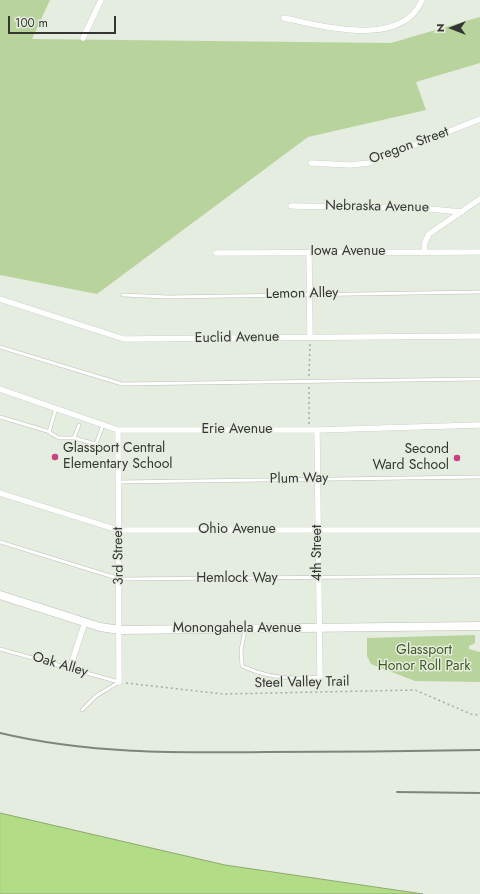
<!DOCTYPE html>
<html>
<head>
<meta charset="utf-8">
<style>
  body { margin:0 }
  #map { position:relative; width:480px; height:894px; overflow:hidden; background:#e5ece0; font-family:Jost,sans-serif }
  canvas { display:block }
  .north { position:absolute; left:432px; top:8px; width:40px; height:40px; -webkit-text-stroke:3px #e5ece0; paint-order:stroke; rotate:270deg; font-size:11px; font-weight:700; line-height:16px; text-align:center; color:#343632 }
  .north::after { content:''; display:block; margin:auto; width:14px; height:18px; background:#343632; clip-path:polygon(50% 0,100% 100%,50% 72%,0 100%) }
  .scale { position:absolute; left:8px; top:16px; width:108px; height:18px; box-sizing:border-box; border:2px solid #343632; border-top:0; padding-left:5px; font-size:12px; line-height:14px; white-space:nowrap; color:#343632; -webkit-text-stroke:3px #e5ece0; paint-order:stroke }
</style>
</head>
<body>
<div id="map">
<canvas width="480" height="894"></canvas>
<div class="north">N</div>
<div class="scale">100 m</div>
</div>
<script>
const context = document.querySelector('canvas').getContext('2d');
context.lineJoin = 'round';
function fill(path, color) {
  context.fillStyle = color;
  context.fill(path, 'evenodd');
}
function strokePath(path, color, width, dash) {
  context.strokeStyle = color;
  context.lineWidth = width;
  context.lineCap = dash ? 'butt' : 'round';
  context.setLineDash(dash || []);
  context.stroke(path);
}
function drawText(font, color, halo, rows, align = 'center') {
  context.font = font + ' Jost,sans-serif';
  context.lineWidth = 3;
  context.setLineDash([]);
  context.textBaseline = 'middle';
  context.strokeStyle = halo;
  context.fillStyle = color;
  for (const [text, x, y, turn = 0] of rows) {
    context.save();
    context.translate(x, y);
    context.rotate((+turn || 0) * Math.PI / 180);
    context.textAlign = isNaN(turn) ? turn : align;
    if (halo) context.strokeText(text, 0, 0);
    context.fillText(text, 0, 0);
    context.restore();
  }
}
const green = new Path2D(`
  M0,0H50L32,39L391,43L480,17V63L416,82L426,110L308,137L97,294L0,275Z
  M475,635V643L469,646V649L480,652V682L415,681L371,664L367,656V638Z`);
const water = new Path2D(`
  M0,813L225,865L423,894H0Z`);
const path = new Path2D(`
  M309,376L310,344
  M309,424V386
  M126,683L223,694L415,690L471,714L480,715`);
const lane = new Path2D(`
  M123,295L168,297L480,292
  M0,347L122,384L480,379
  M0,417L47,431L59,438H74L79,425
  M49,432L56,408
  M74,438L96,444L103,425
  M118,482L480,477
  M0,542L120,579L480,576
  M245,630L241,650L242,666C267,678 292,680 320,677
  M0,649L119,682
  M82,710L96,696L119,682`);
const street = new Path2D(`
  M284,18C322,26 402,49 422,0
  M83,38L101,0
  M311,163L350,165L369,163L480,119
  M291,206L418,208L462,212
  M309,252L310,337
  M424,252L425,242L429,234L480,199
  M216,253L480,252
  M0,299L124,339L480,336
  M0,389L118,430H317L480,425
  M118,430L119,682
  M317,430L320,677
  M0,493L118,530H480
  M70,668L85,622`);
const secondary = new Path2D(`
  M0,595L100,627L120,630L480,626`);
const rail = new Path2D(`
  M0,733C88,754 175,753 265,752C337,752 408,751 480,750
  M397,792L480,793`);
const markers = [
  [55,457,4,"#c84181"],
  [457,458,4,"#c84181"]
];
const streetNames = [
  ["Oregon Street",409,146,-20],
  ["Nebraska Avenue",377,207,1],
  ["Iowa Avenue",348,252],
  ["Lemon Alley",302,294,-1],
  ["Euclid Avenue",237,338,-1],
  ["Erie Avenue",237,430],
  ["Plum Way",299,479,-1],
  ["Ohio Avenue",237,530],
  ["4th Street",318,553,-90],
  ["3rd Street",119,556,-91],
  ["Hemlock Way",237,579],
  ["Monongahela Avenue",237,629],
  ["Oak Alley",60,665,16],
  ["Steel Valley Trail",302,683,-1]
];
const poiNames = [
  ["Glassport Central",63,449],
  ["Elementary School",63,465],
  ["Second",449,450,"right"],
  ["Ward School",449,466,"right"]
];
const parkNames = [
  ["Glassport",424,651],
  ["Honor Roll Park",424,667]
];
fill(green, '#b8d49c');
fill(water, '#b3dc87');
strokePath(water, '#8daa6e', 1);
strokePath(lane, '#bac0b5', 4);
strokePath(street, '#bac0b5', 6);
strokePath(secondary, '#bac0b5', 9);
strokePath(path, '#a7aca3', 1.5, [2, 3]);
strokePath(lane, '#fff', 3);
strokePath(street, '#fff', 5.5);
strokePath(secondary, '#fff', 8);
strokePath(rail, '#80847d', 2);
for (const [x, y, r, color] of markers) {
  const dot = new Path2D();
  dot.arc(x, y, r, 0, 2 * Math.PI);
  context.fillStyle = color;
  context.fill(dot);
  strokePath(dot, '#e5ece0', 1.5);
}
drawText('14px', '#343632', '#e5ece0', streetNames);
drawText('14px', '#343632', '#e5ece0', poiNames, 'left');
drawText('14px', '#3f591f', '#e5ece0', parkNames);
</script>
</body>
</html>
